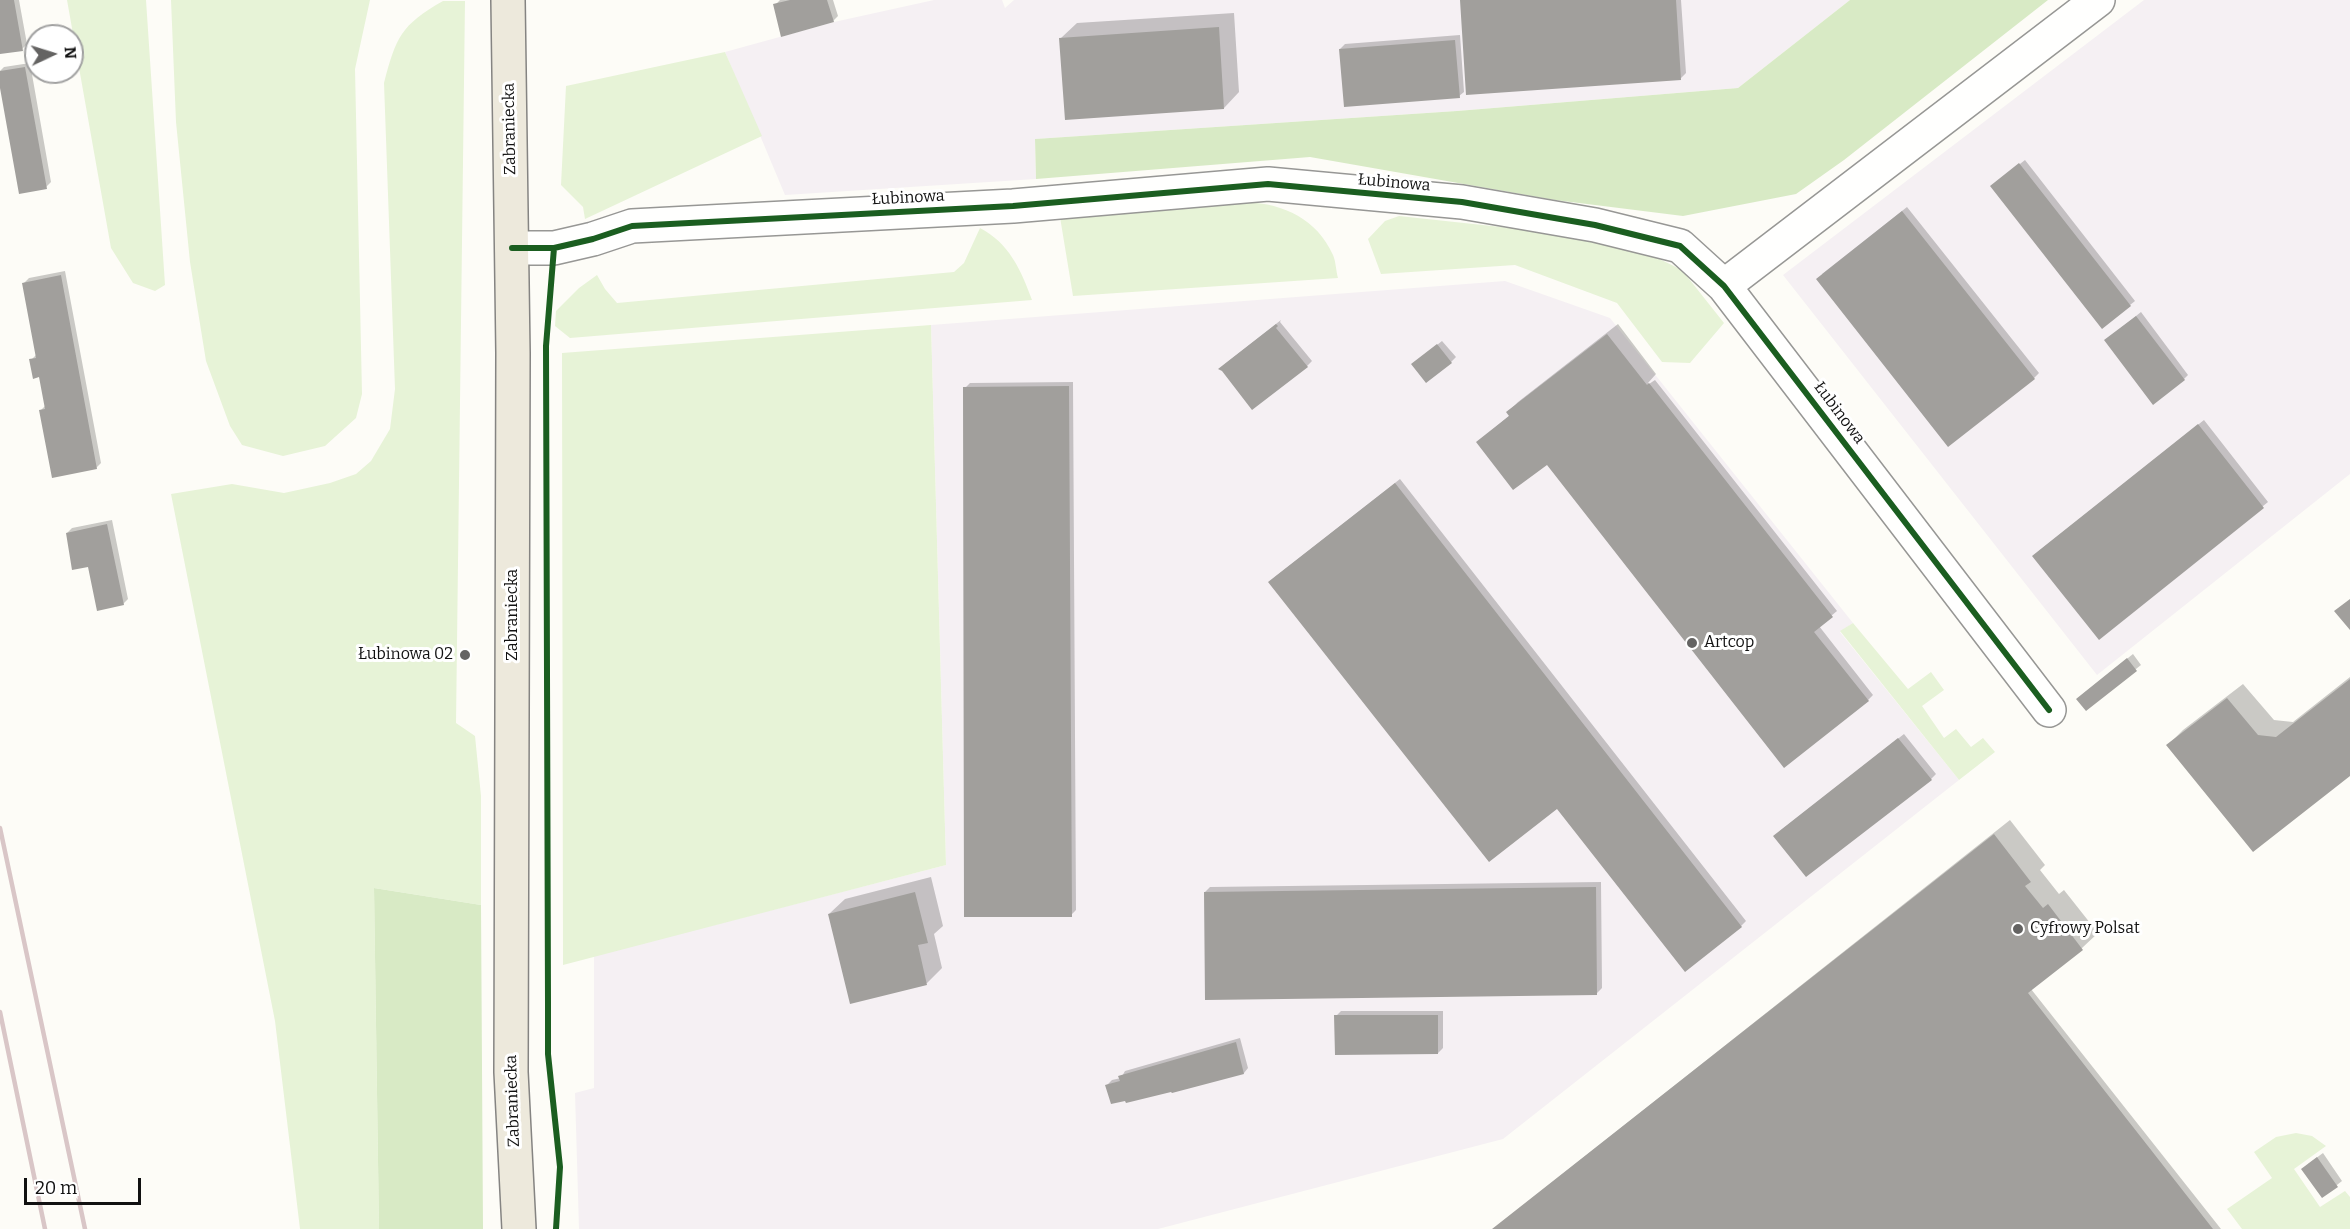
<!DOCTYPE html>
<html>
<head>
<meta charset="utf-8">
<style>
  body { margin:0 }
  #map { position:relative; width:2350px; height:1229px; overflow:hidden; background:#fdfcf7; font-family:Bitter,serif }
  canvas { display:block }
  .north { position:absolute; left:24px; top:24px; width:60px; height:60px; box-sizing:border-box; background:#fff; border:2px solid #a0a0a0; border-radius:50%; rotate:86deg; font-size:16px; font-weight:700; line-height:24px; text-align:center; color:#111 }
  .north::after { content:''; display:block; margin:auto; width:21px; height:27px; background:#646362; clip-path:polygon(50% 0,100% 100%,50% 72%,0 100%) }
  .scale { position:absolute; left:24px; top:1178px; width:117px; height:27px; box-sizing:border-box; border:3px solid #111; border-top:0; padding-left:8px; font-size:18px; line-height:21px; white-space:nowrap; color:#111; -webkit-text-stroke:4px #fff; paint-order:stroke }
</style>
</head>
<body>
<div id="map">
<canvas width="2350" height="1229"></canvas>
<div class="north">N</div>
<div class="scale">20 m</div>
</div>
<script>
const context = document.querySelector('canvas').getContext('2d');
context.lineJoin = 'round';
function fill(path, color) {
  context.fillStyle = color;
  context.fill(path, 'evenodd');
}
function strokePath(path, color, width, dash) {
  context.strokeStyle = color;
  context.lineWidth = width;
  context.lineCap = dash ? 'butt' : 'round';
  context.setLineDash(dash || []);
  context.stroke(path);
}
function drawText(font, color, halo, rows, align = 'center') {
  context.font = font + ' Bitter,serif';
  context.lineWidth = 6;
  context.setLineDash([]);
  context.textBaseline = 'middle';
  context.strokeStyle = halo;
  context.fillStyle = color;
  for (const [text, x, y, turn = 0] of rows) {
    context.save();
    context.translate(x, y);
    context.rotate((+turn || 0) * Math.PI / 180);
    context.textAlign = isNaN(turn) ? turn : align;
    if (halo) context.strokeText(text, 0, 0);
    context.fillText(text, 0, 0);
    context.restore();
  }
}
const industrial = new Path2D(`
  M934,0H1002L1005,8L1014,0H1850L1738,88L1457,111L1035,139L1036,179L785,195L725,52L834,22Z
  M2144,0H2350V474L2097,675L1783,275Z
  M1505,281L1610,318L1853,623L1840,632L1959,780L1503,1139L1158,1229H579L575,1093L594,1088V956L946,865L931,325Z`);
const green = new Path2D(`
  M67,0H146L165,285L155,291L133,283L111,248Z
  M171,0H370L355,69L362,394L356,418L325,446L283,456L242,445L230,426L206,361L190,262L176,122Z
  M443,1H465L456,723L475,736L481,796V905L374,888L379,1229H300L275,1021L171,494L232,484L284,493L330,483L356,474L371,461L390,429L395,389L384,83C396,37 401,25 443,1Z
  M725,52L762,136L585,219L583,207L561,185L566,86Z
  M1247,202C1284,204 1317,219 1333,255C1336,262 1336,271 1338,278L1073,296L1059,211Z
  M1399,216L1594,237L1643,251L1682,270L1724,323L1690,363L1662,362L1617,303L1515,265L1381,274L1368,239L1385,221Z
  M980,228C1009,243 1021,270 1032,300L570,338L555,326L556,311L579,288L597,275L605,289L617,303L954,272L964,263Z
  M931,325L946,865L563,965L562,353Z
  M1853,623L1908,689L1931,672L1944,690L1922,706L1944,738L1956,729L1971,747L1983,738L1995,752L1959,780L1840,631Z
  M2296,1133L2312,1136L2326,1146L2294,1169L2320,1207L2345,1191L2350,1197V1229H2242L2227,1209L2272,1178L2254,1152L2276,1137Z`);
const forest = new Path2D(`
  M1850,0H2048L1844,160L1796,194L1683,216L1555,200L1310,157L1036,179L1035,139L1457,111L1738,88Z
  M374,888L481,905L483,1229H379Z`);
const shadow = new Path2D(`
  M0,0H19L27,44L22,49L0,53Z
  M780,0H833L838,16L833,21L775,5Z
  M1461,0H1681L1686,73L1681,78Z
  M1234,13L1239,92L1224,108L1061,38L1077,23Z
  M1460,35L1464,92L1459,96L1340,49L1345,44Z
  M30,63L51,182L46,187L0,80V71L4,67Z
  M2025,160L2135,301L2130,305L1997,182Z
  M1907,207L2039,373L2034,378L1822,274Z
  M65,271L101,463L96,468L41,410L46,405L40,376L31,360L37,354L24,283L29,278Z
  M2141,312L2188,375L2184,379L2111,336Z
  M1281,320L1280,322L1312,361L1307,366L1225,364Z
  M1618,324L1656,374L1648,383L1649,384L1655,380L1837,611L1819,626L1873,695L1868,700L1549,465L1478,442L1510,415L1508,412L1518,402Z
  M1442,341L1456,357L1451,362L1418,360Z
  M1073,382L1076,910L1071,915L965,388L970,383Z
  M2204,420L2268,502L2099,638L2039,551Z
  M1400,479L1746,921L1741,926L1557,807L1275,577Z
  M112,520L128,599L123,604L89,565L67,533L72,528Z
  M2133,654L2141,665L2086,709L2083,694Z
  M2350,677V774L2168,745L2183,730L2243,684L2274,720L2293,722Z
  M1904,734L1936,774L1931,779L1780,831Z
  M2010,820L2045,865L2040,870L2059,894L2064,890L2098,933L2082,948L2031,989L2221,1229H1493Z
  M931,877L943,926L934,934L942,968L927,983L851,1002L829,914L845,899Z
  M1601,882L1602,988L1597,993L1205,892L1210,887Z
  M1341,1011H1443V1048L1438,1053L1336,1016Z
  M1240,1038L1248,1068L1244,1073L1107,1085L1112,1080L1121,1078L1125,1071Z
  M2323,1153L2342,1181L2323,1196L2308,1164Z`);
const building = new Path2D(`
  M0,0H14L23,51L0,54Z
  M790,0H827L834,22L781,37L773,4Z
  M1460,0H1676L1681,80L1466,95Z
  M1219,27L1224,109L1065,120L1059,38Z
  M1455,40L1460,98L1344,107L1339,49Z
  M25,67L47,189L19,194L0,88V71Z
  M2019,163L2131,306L2102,329L1990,186Z
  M1902,211L2035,379L1948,447L1816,279Z
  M61,275L97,469L52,478L39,410L45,409L39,377L33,379L29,359L36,358L22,283Z
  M2136,316L2185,380L2153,405L2104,340Z
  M1276,324L1278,326L1276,328L1308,367L1252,410L1222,371L1218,369Z
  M1607,334L1647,385L1649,383L1833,617L1814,632L1869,701L1784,768L1547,465L1513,490L1476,442L1509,416L1506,412Z
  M1437,344L1452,363L1426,383L1411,364Z
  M1069,386L1072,917H964L963,387Z
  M2198,424L2264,508L2099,640L2032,556Z
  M1395,483L1742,927L1685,972L1557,809L1489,862L1268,582Z
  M107,524L124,605L97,611L88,567L72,570L66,533Z
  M2350,599V630L2334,611Z
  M2127,658L2137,671L2086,711L2076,699Z
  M2350,679V776L2253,852L2166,745L2227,698L2258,735L2276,737Z
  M1898,738L1932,780L1806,877L1773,836Z
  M1994,834L2031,882L2025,886L2043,908L2048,904L2083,950L2028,993L2213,1229H1492Z
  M1596,887L1597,995L1205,1000L1204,892Z
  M915,892L928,943L918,945L927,985L850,1004L828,914Z
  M1334,1015H1438V1054L1335,1055Z
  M1236,1042L1244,1074L1172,1093L1171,1092L1126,1103L1125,1101L1111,1104L1105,1085L1120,1081L1118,1076Z
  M2317,1157L2338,1187L2322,1198L2301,1169Z`);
const minor = new Path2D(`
  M512,248H554L593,239L632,226L1013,206L1268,184L1462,202L1595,225L1680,246L1724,286L2049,710
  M1724,286L2098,0`);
const major = new Path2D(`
  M508,0L513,353L511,1072L519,1229`);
const rail = new Path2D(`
  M0,828L85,1229
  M0,1012L45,1229`);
const cycleway = new Path2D(`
  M512,248H554L593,239L632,226L1013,206L1268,184L1462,202L1595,225L1680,246L1724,286L2049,710
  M554,248L546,346L548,1004V1054L560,1167L556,1229`);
const markers = [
  [1692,643,6,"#646362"],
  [465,655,6,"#646362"],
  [2018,929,6,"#646362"]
];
const streetNames = [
  ["Zabraniecka",510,129,-91],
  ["Łubinowa",1394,183,5],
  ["Łubinowa",908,198,-3],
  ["Łubinowa",1839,413,53],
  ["Zabraniecka",513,615,-90],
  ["Zabraniecka",513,1101,-92]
];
const poiNames = [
  ["Artcop",1704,643],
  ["Łubinowa 02",453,655,"right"],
  ["Cyfrowy Polsat",2030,929]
];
fill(industrial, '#f5f0f3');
fill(green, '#e7f3d7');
fill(forest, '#d8eac5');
fill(shadow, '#0003');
fill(building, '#a19f9c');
strokePath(minor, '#979795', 36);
strokePath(major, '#858482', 36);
strokePath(minor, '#fffffe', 33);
strokePath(major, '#ede9dc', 33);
strokePath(rail, '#d9c6c7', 4.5);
strokePath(cycleway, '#1b5e20', 6);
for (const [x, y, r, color] of markers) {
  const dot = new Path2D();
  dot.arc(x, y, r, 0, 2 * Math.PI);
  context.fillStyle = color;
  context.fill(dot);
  strokePath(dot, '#fff', 2);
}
drawText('16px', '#111', '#fff', streetNames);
drawText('16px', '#111', '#fff', poiNames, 'left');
</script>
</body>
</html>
